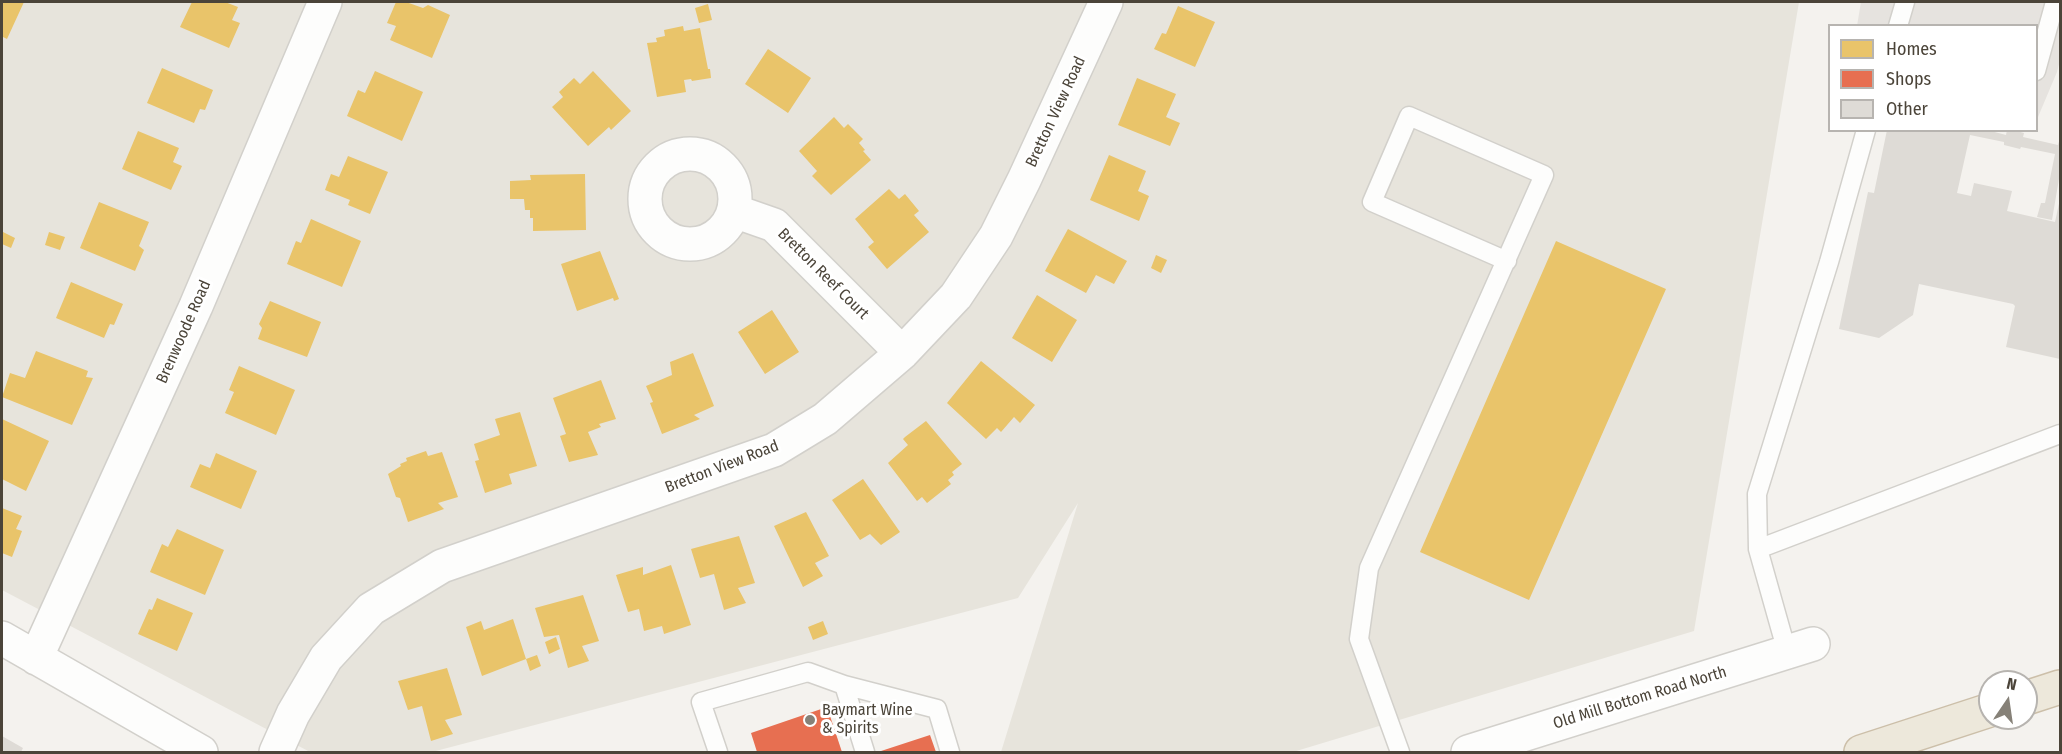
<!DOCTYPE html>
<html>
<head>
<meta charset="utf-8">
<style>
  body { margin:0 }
  #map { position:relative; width:2062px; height:754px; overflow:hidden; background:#f4f2ee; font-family:"Fira Sans Condensed",sans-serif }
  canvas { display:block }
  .frame { position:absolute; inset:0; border:3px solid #4b4439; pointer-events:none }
  .legend { position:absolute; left:1828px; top:24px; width:210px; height:108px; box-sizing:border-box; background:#fff; border:2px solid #b7b4b0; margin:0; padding:8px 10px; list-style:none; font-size:18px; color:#4b4439 }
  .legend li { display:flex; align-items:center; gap:12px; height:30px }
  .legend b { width:30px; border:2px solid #b7b4b0 }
  .north { position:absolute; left:1978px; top:670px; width:60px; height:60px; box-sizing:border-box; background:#fff; border:2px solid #b7b4b0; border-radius:50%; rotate:13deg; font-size:16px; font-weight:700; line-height:24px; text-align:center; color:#4b4439 }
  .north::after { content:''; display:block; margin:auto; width:21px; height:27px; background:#868178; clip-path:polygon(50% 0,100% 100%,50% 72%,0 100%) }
</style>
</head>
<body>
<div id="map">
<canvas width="2062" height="754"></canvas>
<div class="frame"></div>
<ul class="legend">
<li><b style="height:16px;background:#e9c46a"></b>Homes</li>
<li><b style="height:16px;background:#e76f51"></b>Shops</li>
<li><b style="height:16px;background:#dedbd6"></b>Other</li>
</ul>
<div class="north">N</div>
</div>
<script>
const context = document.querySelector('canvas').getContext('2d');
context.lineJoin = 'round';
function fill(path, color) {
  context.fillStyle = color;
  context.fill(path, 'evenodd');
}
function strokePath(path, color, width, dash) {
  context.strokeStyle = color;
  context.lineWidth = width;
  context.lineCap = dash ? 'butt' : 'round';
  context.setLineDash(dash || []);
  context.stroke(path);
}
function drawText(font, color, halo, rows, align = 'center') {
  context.font = font + ' "Fira Sans Condensed",sans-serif';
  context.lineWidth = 6;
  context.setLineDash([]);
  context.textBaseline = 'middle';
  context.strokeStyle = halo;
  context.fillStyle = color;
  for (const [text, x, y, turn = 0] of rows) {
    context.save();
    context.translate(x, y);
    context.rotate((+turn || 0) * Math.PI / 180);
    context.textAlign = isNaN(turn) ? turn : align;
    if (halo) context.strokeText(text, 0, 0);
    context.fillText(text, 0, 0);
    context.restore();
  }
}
const residential = new Path2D(`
  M2,2H1799L1694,631L1293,752H1001L1078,503L1018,598L432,752H310L2,590Z`);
const parking = new Path2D(`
  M1861,2H2060V60L2057,72L2038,117L2036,116V26H1857Z`);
const homes = new Path2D(`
  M2,2H24L7,39L3,37L2,40Z
  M192,2H225L238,7L232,20L240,23L229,48L180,27Z
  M396,2H406L423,8L428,5L450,15L432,58L390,40L396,26L387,23Z
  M708,4L712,20L699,23L695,8Z
  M1178,6L1215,22L1195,67L1154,49L1162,33L1166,34Z
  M683,26L684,31L700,28L708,69H710L711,78L692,81L691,79L684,80L686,92L657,97L647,43L657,42L656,38L665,36L664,30Z
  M768,49L811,78L788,113L745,84Z
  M162,68L213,90L205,110L200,109L194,123L147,103Z
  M375,71L423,92L402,141L347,116L358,90L365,93Z
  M593,71L631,111L611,130L609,127L588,146L552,107L563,97L559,92L574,78L580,84Z
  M1137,78L1176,94L1166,117L1180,123L1170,146L1118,125Z
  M834,117L844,128L848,124L863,139L859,143L865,150L863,151L871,160L831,195L812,176L817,171L799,151Z
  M138,131L179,148L173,162L182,166L171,190L122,169Z
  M1109,155L1146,171L1138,191L1149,196L1139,221L1090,200Z
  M348,156L388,172L370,214L348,205L350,200L325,190L331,174L339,177Z
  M585,174L586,230L533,231V218H530V210H525L524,199H510V181L531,180L530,175Z
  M889,189L899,199L905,194L919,211L914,215L929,232L887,269L868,247L874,242L855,219Z
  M99,202L149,222L139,246L144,250L135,271L80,248Z
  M311,219L361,241L342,287L287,264L296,241L301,243Z
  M1068,229L1127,261L1114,284L1096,275L1086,293L1045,271Z
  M3,232L15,238L11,248L2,244Z
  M49,232L65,237L60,250L45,245Z
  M1556,241L1666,289L1529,600L1420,552Z
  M600,251L619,299L614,301L613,298L577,311L561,264Z
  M1156,255L1167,260L1161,273L1151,268Z
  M71,282L123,304L114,325L110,324L104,338L56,318Z
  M1037,295L1077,320L1052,362L1012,338Z
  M270,301L321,322L307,357L258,339L262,328L259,324Z
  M772,310L799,352L765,374L738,332Z
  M36,351L88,371L86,377L93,378L72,425L2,397L10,373L25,378Z
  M693,353L714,406L694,415L700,419L662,434L650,403L653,402L646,386L672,375L670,362Z
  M981,361L1035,405L1020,423L1014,417L1001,432L997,428L986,439L947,403Z
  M239,366L295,390L276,435L225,413L234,392L229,390Z
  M601,380L616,419L599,424L601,427L588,432L598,455L569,462L560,436L566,434L553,398Z
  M520,412L537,466L509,474L512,484L485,493L475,461L479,460L474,444L500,435L495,419Z
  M2,419L49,441L26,491L2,479Z
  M926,421L962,464L952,472L954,475L948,480L951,484L927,503L922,497L917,501L888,463L908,445L903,439L905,437Z
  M426,451L428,456L442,452L458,497L438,503L444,509L408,522L400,498L396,497L388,474L401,466L400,464L407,461L406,458Z
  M216,453L257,471L241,509L190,487L200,464L210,468Z
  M863,479L900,532L881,545L870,534L860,540L832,500Z
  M2,508L22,516L16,529L22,531L12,557L2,553Z
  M806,512L829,556L815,563L823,576L803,587L774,526Z
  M177,529L224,550L205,595L150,572L162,544L168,547Z
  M739,536L755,583L738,588L746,603L724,610L714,574L700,578L691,549Z
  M671,565L691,625L664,634L662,626L644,631L639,609L628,612L616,575L643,567V575Z
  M583,595L599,641L582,646L589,661L568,668L559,635L544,637L535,608Z
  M157,598L193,613L177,651L138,634L149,609L152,610Z
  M513,619L526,659L482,676L466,627L481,621L484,630Z
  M823,621L828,634L813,640L808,627Z
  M556,637L560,649L549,654L545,642Z
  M537,655L541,666L530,671L526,659Z
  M447,668L462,715L445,720L453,734L431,741L422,706L408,710L398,681Z`);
const shops = new Path2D(`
  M827,707L842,752H757L751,733Z
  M930,735L936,752H878Z`);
const building = new Path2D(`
  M1887,130H1987L2006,135L2007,130H2013L2024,133L2023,137L2058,145L2060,138V173L2052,220L2037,217L2041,203H2045L2055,154L2021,147L2020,149L2004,145V142L1970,135L1957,193L1971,196L1974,183L2012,191L2007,211L2055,222L2060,199V359L2006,347L2015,306L2013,304L1919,284L1913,315L1879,338L1839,329L1868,192L1874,193Z
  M2,736L23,748L21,752H2Z`);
const lane = new Path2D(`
  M1898,26L1905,2
  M2036,71L2055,2
  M1758,549L2060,434
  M1787,652L1758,549L1757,494L1829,262L1866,130
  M844,685L865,752
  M718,752L701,702L808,672L844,685L937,709L950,752
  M1400,752L1359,639L1369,568L1544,175L1409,116L1372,202L1507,261`);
const street = new Path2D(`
  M645 199a45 45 0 1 1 90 0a45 45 0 1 1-90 0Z
  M734,211L774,225L902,353
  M2,638L201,752
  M36,658L196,306L325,2
  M276,752L293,714L326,658L371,609L442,566L774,450L825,419L902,353L956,296L996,236L1024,180L1106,2
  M1468,752L1813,644`);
const highway = new Path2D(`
  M2026,698L2060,687
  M1861,752L1990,710`);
const markers = [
  [810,720,6,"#868178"]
];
const streetNames = [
  ["Bretton View Road",1056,112,-65],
  ["Bretton Reef Court",823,274,45],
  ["Brenwoode Road",184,332,-66],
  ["Bretton View Road",722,467,-21],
  ["Old Mill Bottom Road North",1640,698,-17]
];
const poiNames = [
  ["Baymart Wine",822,711],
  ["& Spirits",822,729]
];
fill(residential, '#e7e4dc');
fill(parking, '#e6e3df');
fill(homes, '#e9c46a');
fill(shops, '#e76f51');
fill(building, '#dedbd6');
strokePath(lane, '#d2d0cb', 21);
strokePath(street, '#d2d0cb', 36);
strokePath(highway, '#ccbfa9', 36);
strokePath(lane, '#fdfdfc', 18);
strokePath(street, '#fdfdfc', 33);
strokePath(highway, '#ede8db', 33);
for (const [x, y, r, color] of markers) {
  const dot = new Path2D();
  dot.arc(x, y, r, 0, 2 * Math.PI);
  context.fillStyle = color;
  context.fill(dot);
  strokePath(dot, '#fff', 2);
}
drawText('16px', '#4b4439', '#fff', streetNames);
drawText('16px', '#4b4439', '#fff', poiNames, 'left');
</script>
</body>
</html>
